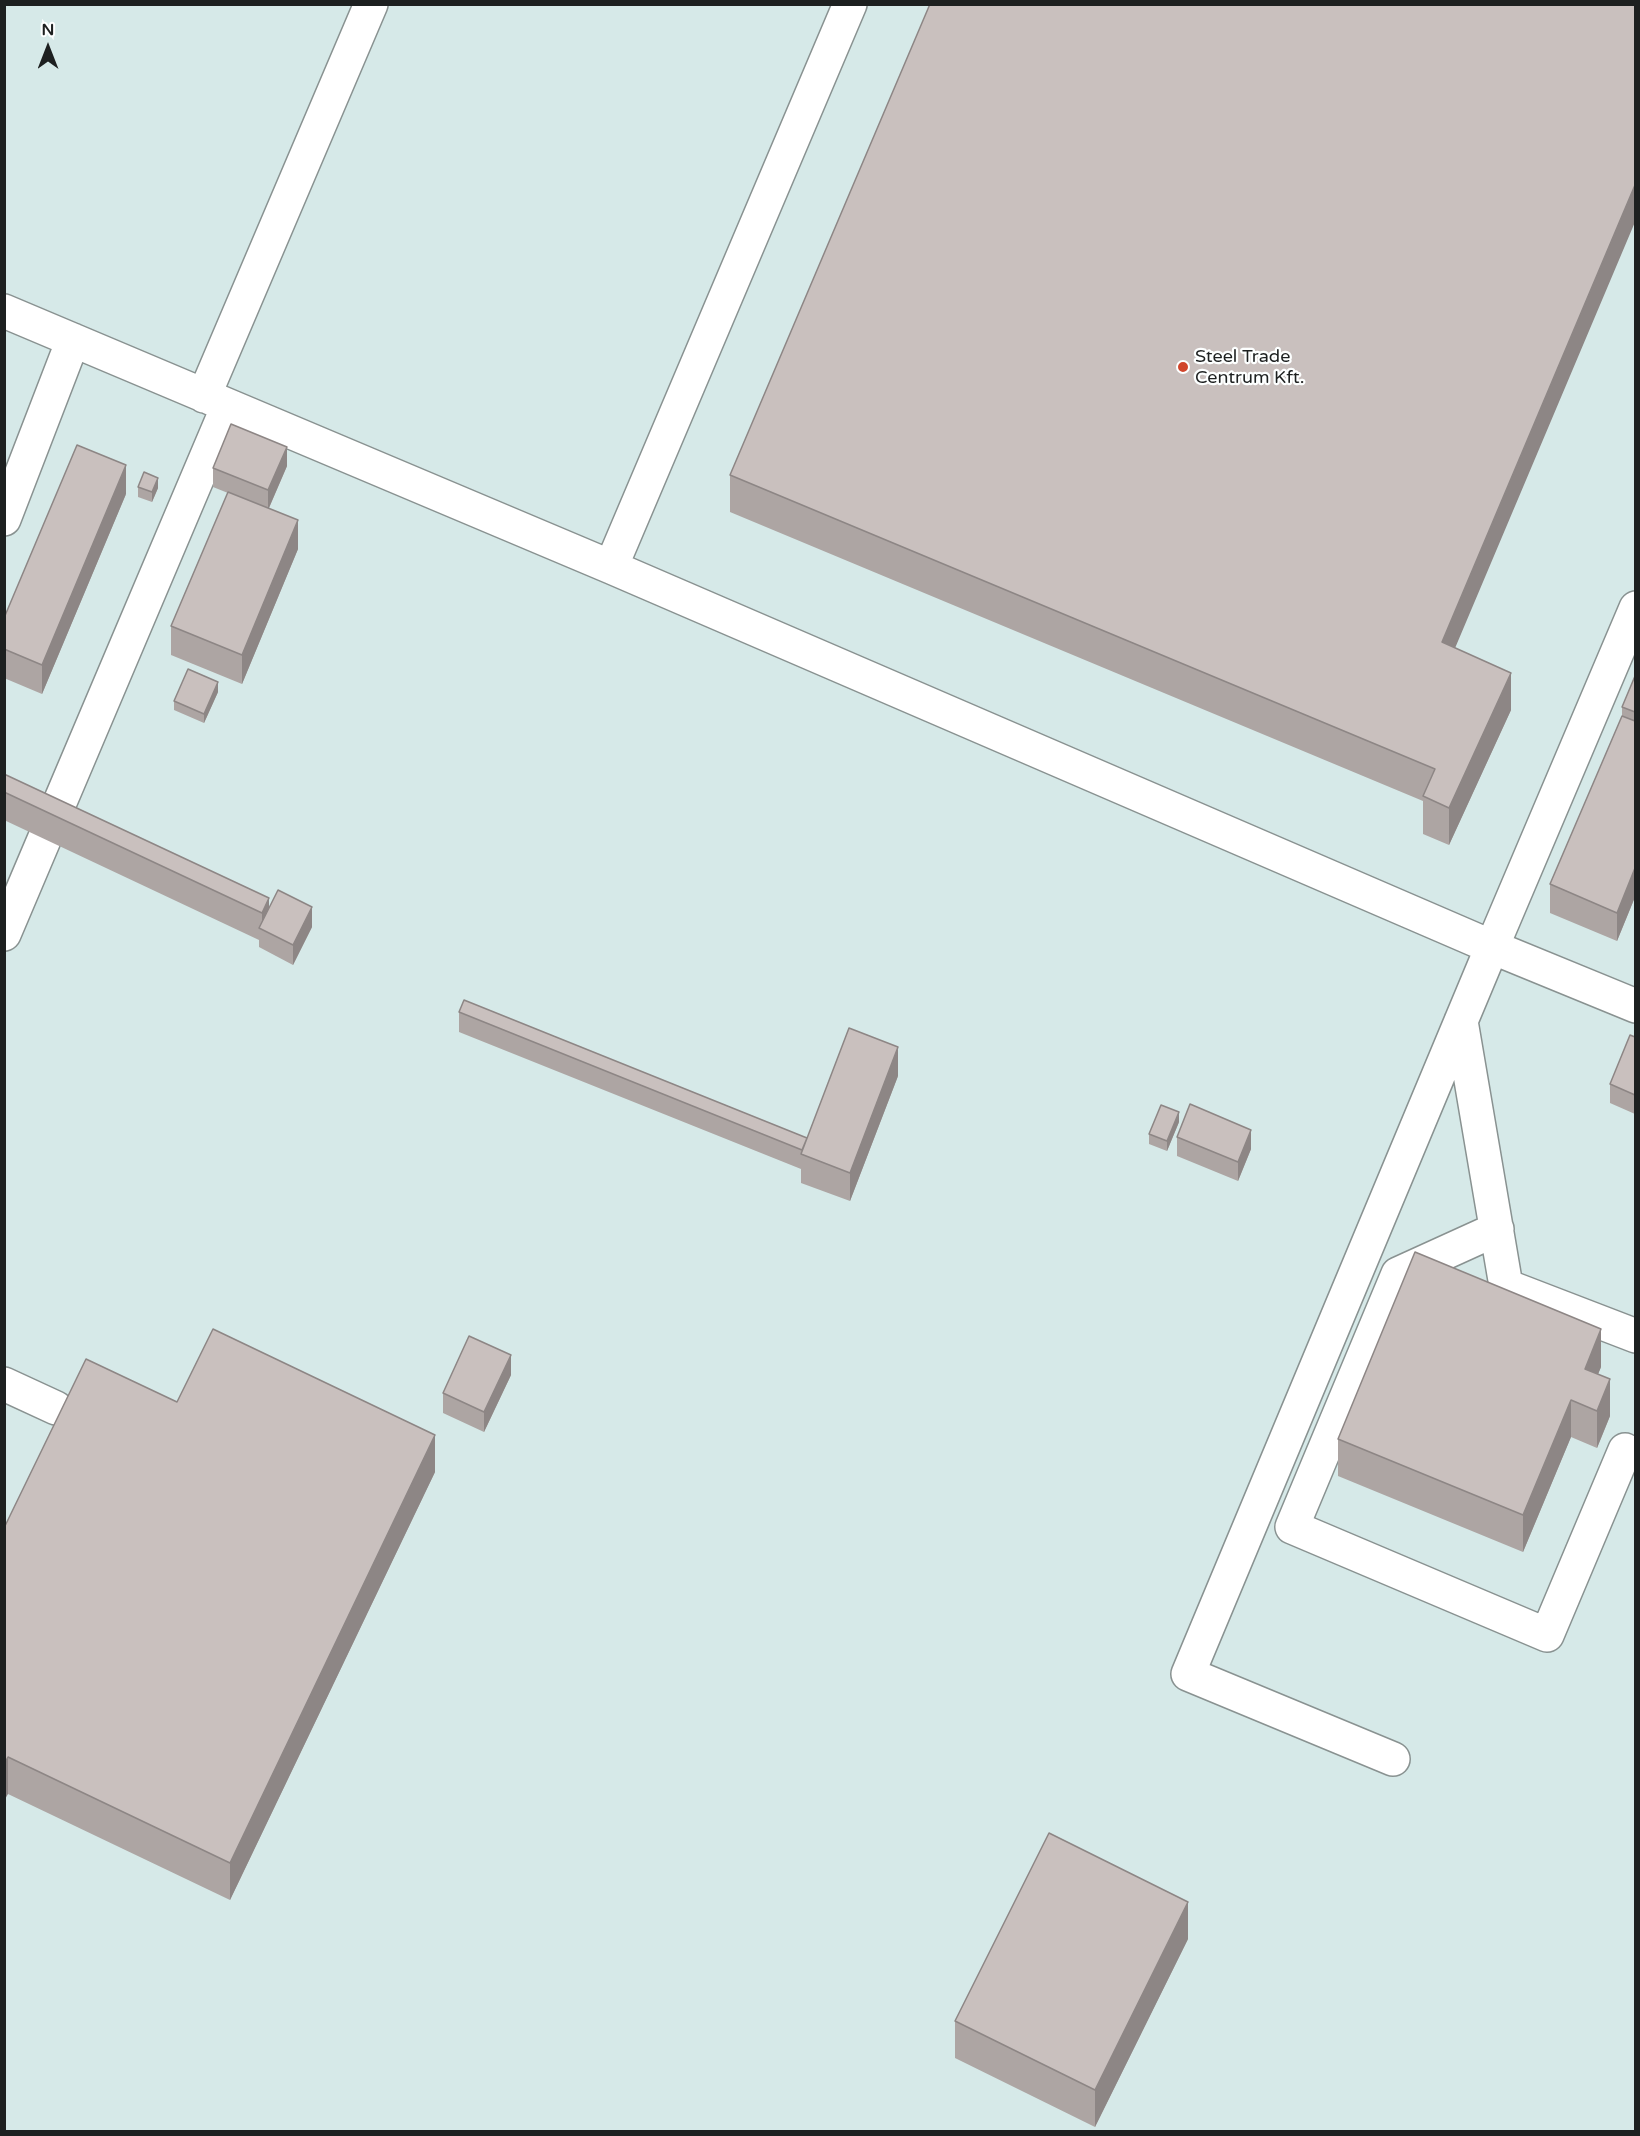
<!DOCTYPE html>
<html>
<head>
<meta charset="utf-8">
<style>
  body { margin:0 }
  #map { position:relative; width:1640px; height:2136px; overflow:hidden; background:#eaf3f3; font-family:"Varela Round",sans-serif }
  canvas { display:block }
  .frame { position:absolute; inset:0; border:6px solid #1d2020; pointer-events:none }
  .north { position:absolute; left:18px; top:18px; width:60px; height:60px; -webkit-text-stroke:4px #fdffff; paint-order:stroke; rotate:0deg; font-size:16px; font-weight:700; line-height:24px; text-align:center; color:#1d2020 }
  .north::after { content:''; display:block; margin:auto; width:21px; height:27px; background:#1d2020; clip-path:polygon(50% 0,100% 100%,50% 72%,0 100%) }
</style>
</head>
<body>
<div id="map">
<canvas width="1640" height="2136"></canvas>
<div class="frame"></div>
<div class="north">N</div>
</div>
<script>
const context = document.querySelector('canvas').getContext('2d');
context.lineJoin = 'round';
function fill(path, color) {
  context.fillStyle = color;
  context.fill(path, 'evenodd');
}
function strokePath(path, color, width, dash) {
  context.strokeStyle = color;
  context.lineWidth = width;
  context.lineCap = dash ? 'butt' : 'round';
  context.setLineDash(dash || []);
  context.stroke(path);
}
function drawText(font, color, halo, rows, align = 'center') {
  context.font = font + ' "Varela Round",sans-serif';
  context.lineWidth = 4.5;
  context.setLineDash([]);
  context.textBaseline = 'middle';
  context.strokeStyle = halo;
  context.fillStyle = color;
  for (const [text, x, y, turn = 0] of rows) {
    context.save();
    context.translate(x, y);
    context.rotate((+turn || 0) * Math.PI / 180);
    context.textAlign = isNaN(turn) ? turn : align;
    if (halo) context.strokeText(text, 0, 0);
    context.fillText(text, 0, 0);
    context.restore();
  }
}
const built = new Path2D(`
  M5,5H1635V2131H5Z`);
const minor = new Path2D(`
  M4,311L611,567L1492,947L1636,608
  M204,396L371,4
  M4,519L73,340
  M611,567L850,4
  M4,934L228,406
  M1461,1021L1506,1286L1636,1336
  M1497,1229L1398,1274L1292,1527L1547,1635L1625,1450
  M4,1384L56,1408
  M1393,1759L1188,1674L1492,947L1636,1006`);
const wall = new Path2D(`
  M287,466L269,508L298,549L242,684L171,655V626L228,493L213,487V468Z
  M730,475L1455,648L1511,710L1449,845L1423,834V801L730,512Z
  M138,487L158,488L152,502L138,497Z
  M126,494L42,694L4,678V618Z
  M1635,676V897L1617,941L1550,913V884L1622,716V707Z
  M218,692L204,723L174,710V701Z
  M4,774L269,907L312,927L293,965L259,947V940L4,820Z
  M459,1012L807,1138L898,1076L850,1201L801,1183V1169L459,1032Z
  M1635,1037V1114L1610,1103V1084Z
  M1179,1122L1167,1151L1149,1144V1134Z
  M1177,1137L1251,1149L1238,1181L1177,1156Z
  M1601,1367L1598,1374L1610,1416L1597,1448L1571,1437L1523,1552L1338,1476V1439Z
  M511,1375L484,1432L443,1413V1393Z
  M177,1402L435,1472L230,1900L8,1794L4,1528Z
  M1188,1939L1095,2127L955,2058V2021Z`);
const shadedWall = new Path2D(`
  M1635,185V222L1442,679V642Z
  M287,447V466L268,510V490Z
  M126,465V494L42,694V665Z
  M158,478V488L152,502V492Z
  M298,520V549L242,684V655Z
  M1511,673V710L1449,845V808Z
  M218,682V692L204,723V714Z
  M1635,868V897L1617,941V913Z
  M269,898V927L262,929V913Z
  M312,907V927L293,965V945Z
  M898,1047V1076L850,1201V1173Z
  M1179,1112V1122L1167,1151V1141Z
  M1251,1130V1149L1238,1181V1162Z
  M1601,1329V1367L1585,1406V1369Z
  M511,1355V1375L484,1432V1412Z
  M1610,1379V1416L1597,1448V1411Z
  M1571,1400V1437L1523,1552V1515Z
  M435,1435V1472L230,1900V1863Z
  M8,1757V1794L4,1801V1764Z
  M1188,1902V1939L1095,2127V2090Z`);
const building = new Path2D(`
  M930,4H1635V185L1442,642L1511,673L1449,808L1423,796L1435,769L730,475Z
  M231,424L287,447L268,490L213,468Z
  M77,445L126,465L42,665L4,649V618Z
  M144,472L158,478L152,492L138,487Z
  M228,492L298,520L242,655L171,626Z
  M188,669L218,682L204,714L174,701Z
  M1635,676V712L1622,707Z
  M1622,716L1635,721V868L1617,913L1550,884Z
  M4,774L269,898L262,913L4,792Z
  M278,890L312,907L293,945L259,928Z
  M464,1000L807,1138L802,1150L459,1012Z
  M849,1028L898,1047L850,1173L801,1154Z
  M1630,1035L1635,1037V1095L1610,1084Z
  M1190,1104L1251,1130L1238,1162L1177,1137Z
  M1161,1105L1179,1112L1167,1141L1149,1134Z
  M1415,1252L1601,1329L1585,1369L1610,1379L1597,1411L1571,1400L1523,1515L1338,1439Z
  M213,1329L435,1435L230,1863L8,1757L4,1764V1528L86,1359L177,1402Z
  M469,1336L511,1355L484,1412L443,1393Z
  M1049,1833L1188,1902L1095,2090L955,2021Z`);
const markers = [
  [1183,367,6,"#d0452b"]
];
const poiNames = [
  ["Steel Trade",1195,357],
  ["Centrum Kft.",1195,378]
];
fill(built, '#d6e9e8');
strokePath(minor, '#899291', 36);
strokePath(minor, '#fff', 33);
fill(wall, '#ada5a3');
fill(shadedWall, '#8d8685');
fill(building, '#c9c0be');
strokePath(building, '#8d8685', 1.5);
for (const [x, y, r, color] of markers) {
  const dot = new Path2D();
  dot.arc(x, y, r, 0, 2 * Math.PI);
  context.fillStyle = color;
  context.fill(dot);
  strokePath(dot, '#fdffff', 2);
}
drawText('18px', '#1d2020', '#fdffff', poiNames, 'left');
</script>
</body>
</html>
